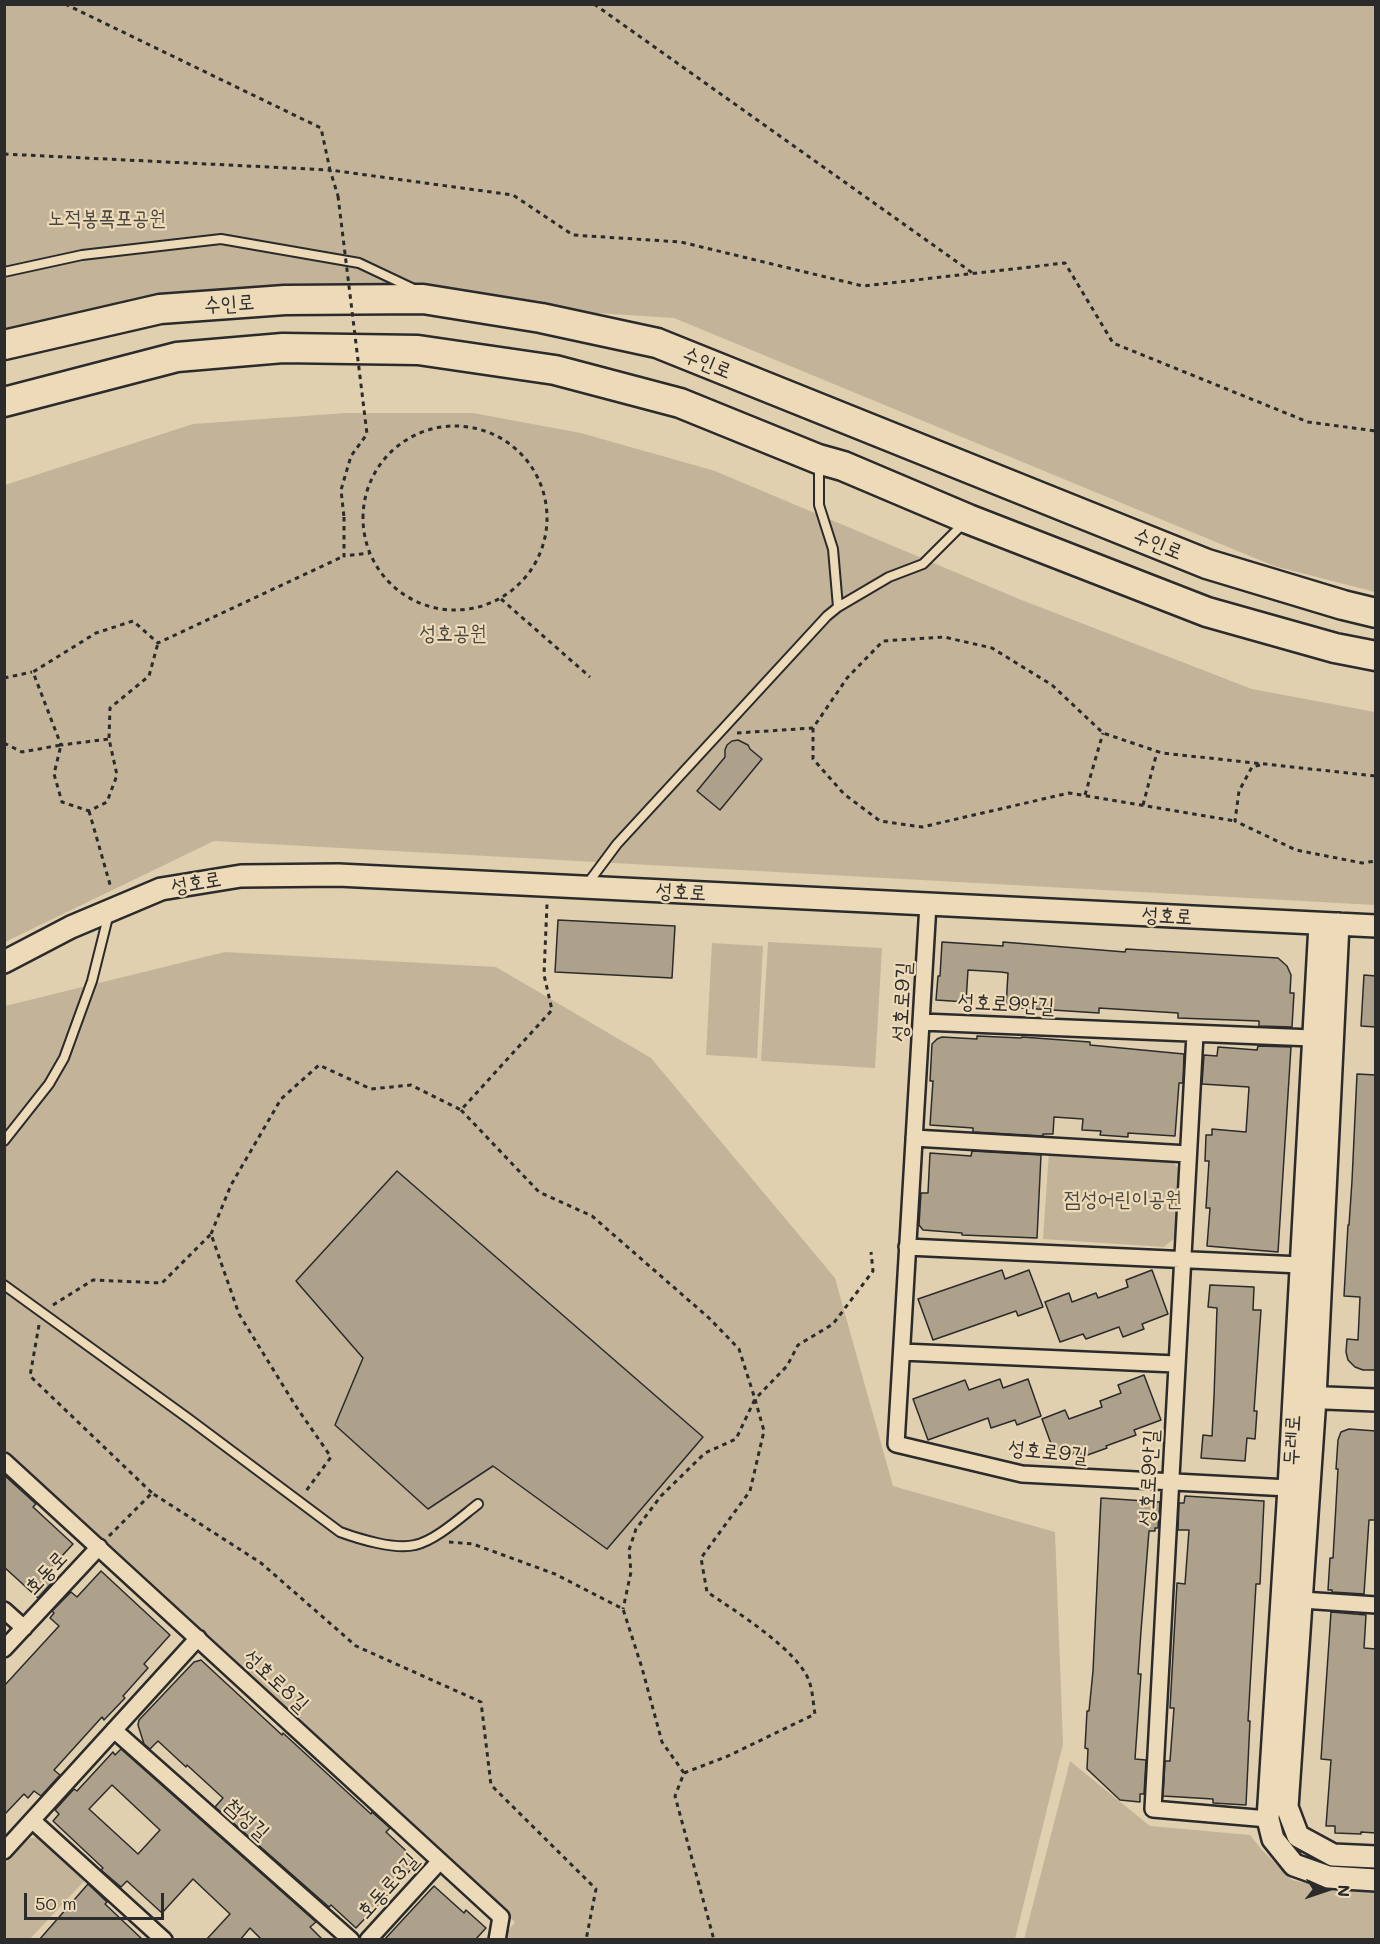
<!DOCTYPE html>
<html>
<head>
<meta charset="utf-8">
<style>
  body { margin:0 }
  #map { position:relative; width:1380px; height:1944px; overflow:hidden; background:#e1d0b0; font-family:Mali,sans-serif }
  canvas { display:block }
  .frame { position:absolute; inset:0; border:6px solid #2b2b2b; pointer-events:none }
  .north { position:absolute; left:1296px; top:1860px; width:60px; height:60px; -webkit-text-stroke:4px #eddab8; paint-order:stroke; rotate:93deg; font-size:16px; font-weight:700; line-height:24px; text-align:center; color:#2b2b2b }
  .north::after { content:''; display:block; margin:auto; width:21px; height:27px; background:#2b2b2b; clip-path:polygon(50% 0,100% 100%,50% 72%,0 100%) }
  .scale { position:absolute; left:24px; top:1893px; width:140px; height:27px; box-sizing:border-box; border:3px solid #2b2b2b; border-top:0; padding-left:8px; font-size:18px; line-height:21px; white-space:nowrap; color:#2b2b2b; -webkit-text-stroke:4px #eddab8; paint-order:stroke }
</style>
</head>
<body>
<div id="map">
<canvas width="1380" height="1944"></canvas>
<div class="frame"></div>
<div class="north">N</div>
<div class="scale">50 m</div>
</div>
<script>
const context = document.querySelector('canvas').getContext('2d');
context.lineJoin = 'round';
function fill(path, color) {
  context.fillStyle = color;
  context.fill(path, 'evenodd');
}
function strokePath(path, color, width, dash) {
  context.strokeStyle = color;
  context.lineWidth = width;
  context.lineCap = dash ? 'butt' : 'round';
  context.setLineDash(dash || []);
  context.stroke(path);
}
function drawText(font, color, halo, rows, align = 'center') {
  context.font = font + ' Mali,"Poor Story",sans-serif';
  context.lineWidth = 4.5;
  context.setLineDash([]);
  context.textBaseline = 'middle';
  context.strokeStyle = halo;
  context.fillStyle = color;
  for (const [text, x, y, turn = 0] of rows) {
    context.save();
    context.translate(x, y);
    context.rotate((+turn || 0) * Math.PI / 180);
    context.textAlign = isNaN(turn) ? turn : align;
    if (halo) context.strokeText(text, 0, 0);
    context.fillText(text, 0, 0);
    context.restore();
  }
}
const green = new Path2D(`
  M4,5H1375V592L1274,566L674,318L314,295L5,333Z
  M346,413H473L581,433L715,471L1019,599L1252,689L1375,712V905L214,841L5,942V485L193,424Z
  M768,942L882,948L875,1068L761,1061Z
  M712,943L763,946L757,1058L706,1055Z
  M225,952L496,967L651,1058L835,1278L893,1486L1055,1532L1063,1744L1015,1939H502L515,1922L422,1844L282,1703L128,1561L5,1450V1006Z
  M1049,1151L1170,1159L1179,1169L1175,1238L1164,1247L1043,1239Z
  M1070,1761L1150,1826L1250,1835L1262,1850L1292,1880L1333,1889L1375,1891V1939H1024Z
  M43,1837L87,1878L30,1939H5L4,1865L30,1838Z`);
const building = new Path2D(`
  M738,740L748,745L750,749L762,759L720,810L697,791L725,757V750L727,745L732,741Z
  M558,920L675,926L672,978L555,972Z
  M942,942L1003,946V942L1125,952L1126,949L1278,958L1287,966L1291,975L1290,993H1294L1292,1027L1259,1026V1021L1178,1018V1013L1099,1008V1013L1006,1007L1008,973L1001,972L968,970L966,1002L936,1000L938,976H940Z
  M1364,975L1376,976V1027L1361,1026Z
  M977,1036L1021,1038L1022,1037L1090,1042V1045L1184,1054L1183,1083H1179L1175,1136L1128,1133V1137L1100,1135L1101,1131L1082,1130L1083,1119L1054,1117L1053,1134H1043V1136L973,1132V1128L930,1125L933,1081H930L932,1044L937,1039L942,1037L977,1039Z
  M1258,1046L1291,1047L1278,1252L1207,1246L1210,1208H1206L1209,1161H1205L1206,1135H1212V1129L1246,1132L1249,1087L1202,1084L1204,1055L1217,1056L1218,1047L1257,1050Z
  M1357,1074L1376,1075V1370H1363L1355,1367L1348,1360L1346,1352L1347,1339L1358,1340L1360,1297L1344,1296L1348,1225H1349L1352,1181Z
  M972,1151L1041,1155L1037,1238L962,1235V1233L923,1230L919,1225L921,1193H928L930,1153L971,1156Z
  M397,1171L703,1437L607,1549L493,1466L428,1509L335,1425L363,1358L296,1281Z
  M1002,1270L1005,1279L1029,1270L1043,1307L1018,1316L1016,1311L933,1340L918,1299Z
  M1152,1270L1168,1314L1142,1324L1144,1329L1123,1337L1119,1327L1086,1339L1083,1334L1060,1342L1045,1302L1069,1293L1072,1302L1096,1293L1098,1298L1128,1287L1126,1280Z
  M1210,1285L1254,1287L1253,1310H1261L1254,1411H1257L1255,1439L1247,1438L1245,1461L1201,1458L1203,1435L1212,1436L1214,1397L1217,1308L1208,1307Z
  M1144,1375L1161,1420L1134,1430L1136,1435L1106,1446L1107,1448L1082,1457L1080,1451L1057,1460L1042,1419L1065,1410L1069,1419L1102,1407L1100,1401L1121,1393L1118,1385Z
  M1000,1379L1003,1388L1028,1379L1041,1416L1017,1425L1015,1420L991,1428L988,1418L928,1440L913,1399L965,1380L969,1390Z
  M1349,1429L1376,1431V1520H1369L1364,1594L1332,1592V1590H1328L1330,1558H1333L1338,1469H1336L1338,1440L1341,1432Z
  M4,1475L36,1504L33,1507L73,1544L49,1570L56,1578L38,1598L4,1567Z
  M1185,1496L1264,1501L1260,1584H1256L1248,1721H1250L1246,1805L1213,1803V1799L1163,1796L1165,1761H1170L1174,1708H1170L1177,1583L1185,1584L1189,1530H1178L1179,1503H1184Z
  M1101,1498L1160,1502L1158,1528H1155V1531H1149L1141,1631L1138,1674H1141L1135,1759L1146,1760L1144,1794H1140V1802L1120,1800L1087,1769L1088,1749L1085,1748L1087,1711H1089L1093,1671Z
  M101,1571L170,1635L144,1664L148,1668L123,1696L125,1698L104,1720L102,1717L54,1770L60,1775L41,1796L34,1791L28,1798L24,1794L4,1815V1686L59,1626L50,1618L54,1613L52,1611L71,1592L77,1597Z
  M1331,1612L1366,1615L1364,1648L1376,1649V1833L1361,1832V1834L1335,1833V1826H1326L1331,1760L1321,1759Z
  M201,1660L282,1735L283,1733L371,1814L372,1812L390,1828L386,1832L418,1862L356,1928L331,1905L329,1907L215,1807L223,1798L187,1765L186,1767L158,1741L150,1749L144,1744L138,1725L139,1720L194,1662Z
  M121,1749L316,1922L310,1927L323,1940H262L250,1928L240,1940H206L230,1914L193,1879L162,1913L127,1881L121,1887L101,1870L103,1868L53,1821L59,1814L55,1810L74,1789L77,1791L113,1752L115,1755ZM112,1785L160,1830L138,1854L89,1809Z
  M88,1884L107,1902L105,1904L143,1940H39Z
  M434,1886L464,1913L466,1910L486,1928L475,1940H384Z`);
const path = new Path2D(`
  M65,4L321,128L330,170L513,195L573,235L681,242L863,286L1065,263L1113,343L1308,422L1376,431
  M594,4L974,274
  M4,154L330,170L338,196
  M363 518a92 92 0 1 1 184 0a92 92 0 1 1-184 0Z
  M344,517V556L369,553
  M501,599L590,677
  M4,678L32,672
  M813,728V759L844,794L880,821L922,827L1069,793L1235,821
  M737,733L813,728L847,678L883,641L944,637L992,648L1052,685L1103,733L1162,753L1376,776
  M109,738L110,708L149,676L158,643
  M4,743L22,752L61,745L54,774L62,802L89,811L107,802L117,775L109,739L61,745L33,672L96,633L133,621L158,643L344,556
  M1260,765L1252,767L1239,791L1235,821L1296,850L1362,863L1376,861
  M1085,795L1103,733
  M1143,805L1157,752
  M89,811L111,888
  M461,1110L539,1192L592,1216L709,1318L739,1349L755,1399L736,1439L705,1453L661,1496L636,1529L629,1550L631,1572L623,1609
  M211,1234L231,1185L281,1099L319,1065L371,1089L411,1085L461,1110L552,1010L544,975L547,904
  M53,1305L93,1280L162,1283L211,1234L239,1314L295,1405L331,1457L306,1491
  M39,1325L30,1376L152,1493
  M109,1536L152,1493L261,1563L356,1646L481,1702L491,1785L596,1889L586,1940
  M449,1542L473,1544L555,1574L623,1609L642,1668L662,1742L684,1773L675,1796L714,1940
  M684,1773L728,1756L815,1714C813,1704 813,1691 809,1681C799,1651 734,1610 707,1592L701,1558L750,1491L764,1431L755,1399L787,1366L798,1345L833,1324L873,1271L871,1252`);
const lane = new Path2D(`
  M4,272L82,255L221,239L359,263L414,289
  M819,466V505L833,549L838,607L889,577L923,564L964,523
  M588,883L617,844L827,616L838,607
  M4,1141L49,1084L64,1058L92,981L109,913
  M4,1285L189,1419L340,1532C359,1539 395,1550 415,1545C435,1541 461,1517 478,1504`);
const street = new Path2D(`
  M928,904L896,1444L1022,1474L1289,1488
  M922,1022L1312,1038
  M1195,1034L1153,1809L1268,1819
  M914,1138L1188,1154
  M907,1247L1301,1265
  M902,1352L1176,1364
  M4,1461L501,1917L497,1940
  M1302,1600L1376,1605
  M4,1610L24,1628
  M4,1649L99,1547
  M114,1730L351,1940
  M33,1821L164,1940
  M4,1851L198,1638
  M368,1940L440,1861`);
const secondary = new Path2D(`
  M1320,924L1289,1488L1268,1819L1273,1839L1294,1865L1328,1877L1376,1880
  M1338,924L1315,1398L1287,1807L1298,1836L1333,1855L1376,1857
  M4,962L71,927L161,889L241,876L338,875L1376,926
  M1301,1397L1376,1400`);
const highway = new Path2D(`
  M4,345L160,309L285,300L423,299L541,318L657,343L1207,564L1343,605L1376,613
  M4,402L177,357L283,348L418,350L555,370L680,403L818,459L843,466L968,519L1207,612L1335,648L1376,656`);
const pathBridge = new Path2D(`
  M338,196L367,434L351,456L341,490L344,517`);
const parkNames = [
  ["노적봉폭포공원",107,219],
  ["성호공원",453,634],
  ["점성어린이공원",1123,1200]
];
const streetNames = [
  ["수인로",229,304,-4],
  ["수인로",707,363,22],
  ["수인로",1158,544,22],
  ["성호로",196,883,-10],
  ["성호로",681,892,3],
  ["성호로",1167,916,3],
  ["성호로9길",902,1002,-87],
  ["성호로9안길",1006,1004,3],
  ["두레로",1292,1440,-87],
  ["성호로9길",1048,1452,6],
  ["성호로9안길",1149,1478,-87],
  ["호동로",46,1573,-47],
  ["성호로8길",276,1681,43],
  ["첨성길",247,1819,42],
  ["호동로3길",388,1886,-48]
];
fill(green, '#c3b499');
fill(building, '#aea18b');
strokePath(building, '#2b2b2b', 1.5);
strokePath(lane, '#2b2b2b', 12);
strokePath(street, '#2b2b2b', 20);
strokePath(secondary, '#2b2b2b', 26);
strokePath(highway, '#2b2b2b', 33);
strokePath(path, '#2b2b2b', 3, [4.5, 4.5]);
strokePath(lane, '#eddab8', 8);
strokePath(street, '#eddab8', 15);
strokePath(secondary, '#eddab8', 21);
strokePath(highway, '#eddab8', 28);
strokePath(pathBridge, '#2b2b2b', 3, [4.5, 4.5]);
drawText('21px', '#494641', '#eddab8', parkNames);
drawText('21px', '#2b2b2b', '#eddab8', streetNames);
</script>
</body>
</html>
